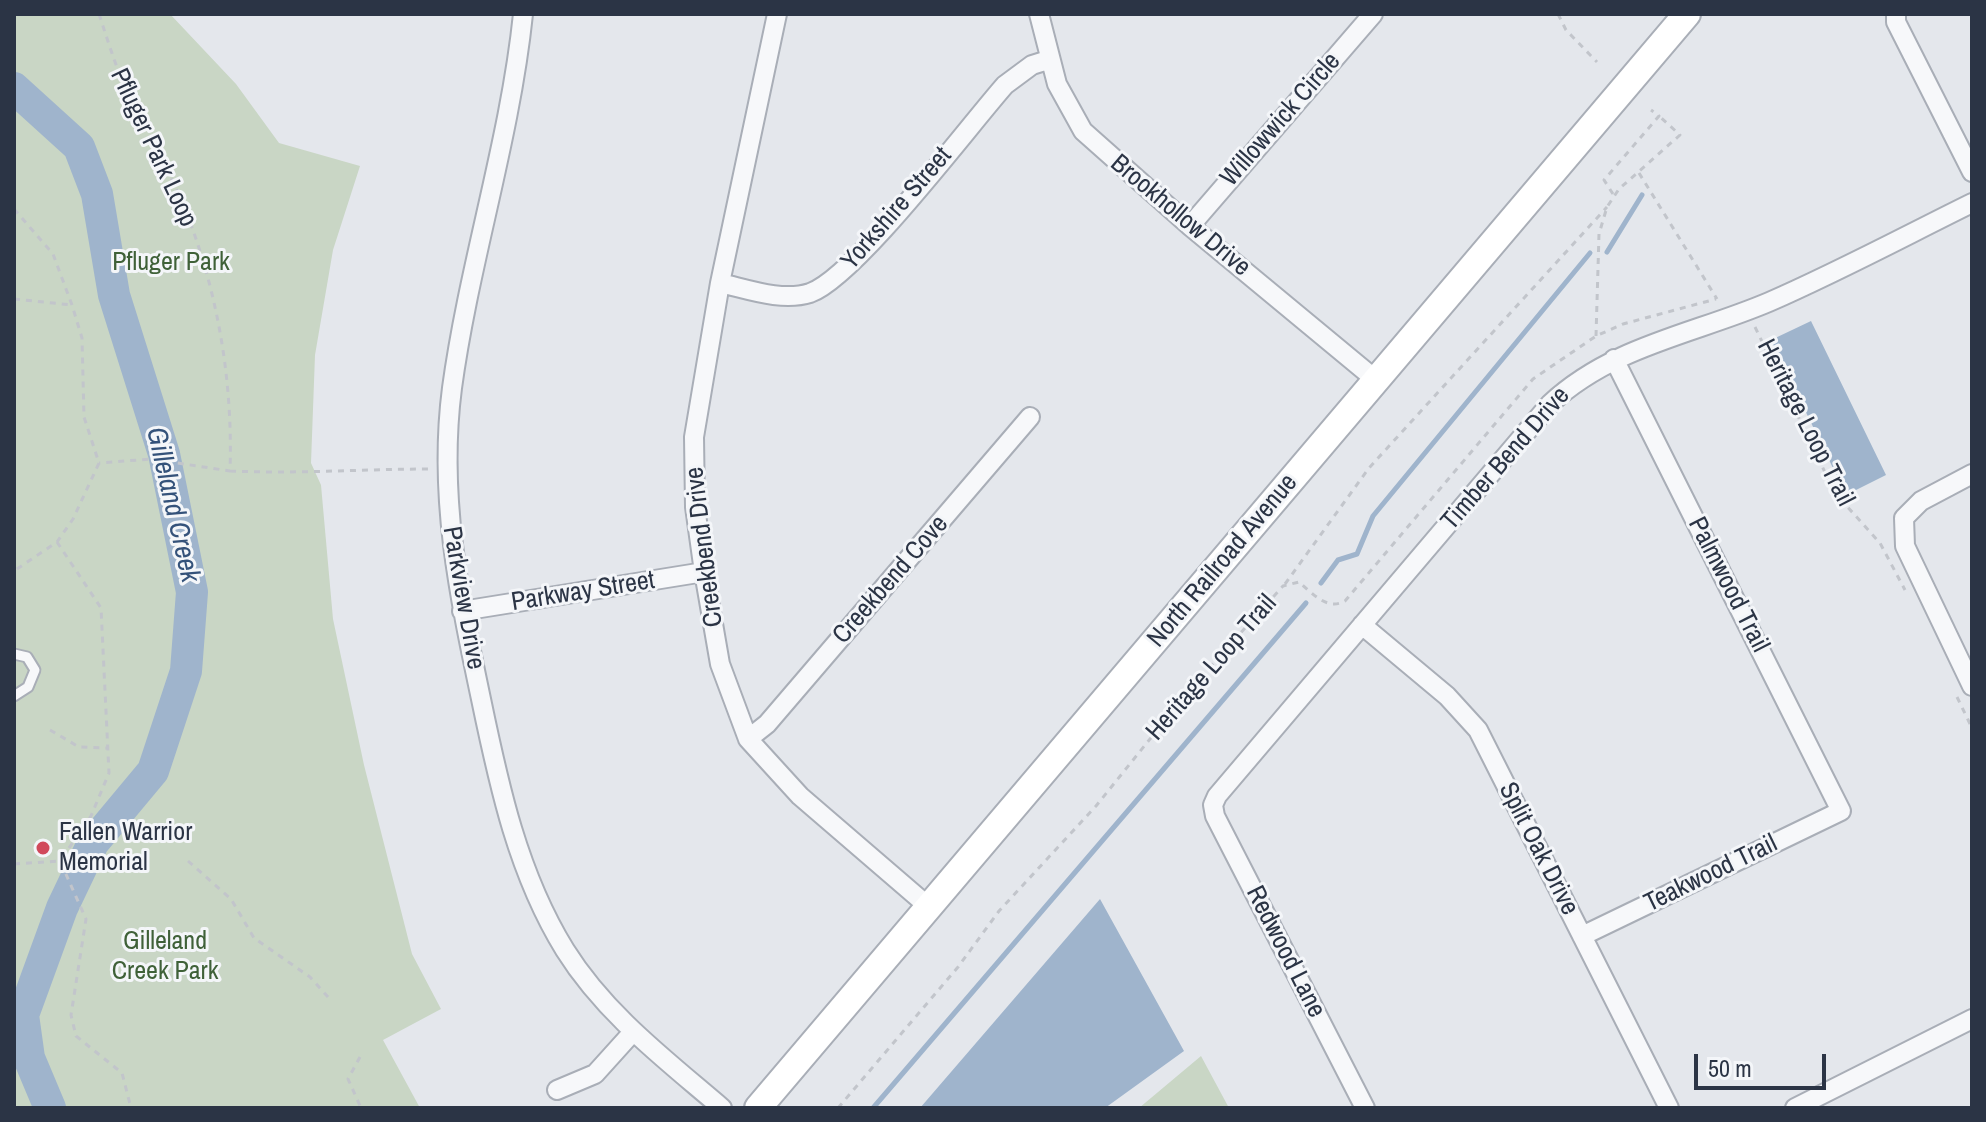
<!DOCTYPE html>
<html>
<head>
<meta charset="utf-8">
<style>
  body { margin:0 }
  #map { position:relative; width:1986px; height:1122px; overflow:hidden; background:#e4e7ec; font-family:"Archivo Narrow",sans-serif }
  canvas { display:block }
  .frame { position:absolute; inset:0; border:16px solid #2b3445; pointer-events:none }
  .scale { position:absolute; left:1694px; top:1054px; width:132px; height:36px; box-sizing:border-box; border:4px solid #2b3445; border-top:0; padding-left:10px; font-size:24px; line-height:28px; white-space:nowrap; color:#2b3445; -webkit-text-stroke:6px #f4f6f9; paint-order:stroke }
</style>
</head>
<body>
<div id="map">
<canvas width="1986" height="1122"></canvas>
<div class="frame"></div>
<div class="scale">50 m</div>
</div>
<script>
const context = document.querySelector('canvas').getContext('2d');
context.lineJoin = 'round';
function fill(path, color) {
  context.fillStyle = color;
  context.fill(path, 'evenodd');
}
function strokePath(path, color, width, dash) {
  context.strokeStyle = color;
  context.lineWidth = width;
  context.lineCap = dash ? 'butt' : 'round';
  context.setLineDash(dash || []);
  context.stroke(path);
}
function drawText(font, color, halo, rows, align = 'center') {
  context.font = font + ' "Archivo Narrow",sans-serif';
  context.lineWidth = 6;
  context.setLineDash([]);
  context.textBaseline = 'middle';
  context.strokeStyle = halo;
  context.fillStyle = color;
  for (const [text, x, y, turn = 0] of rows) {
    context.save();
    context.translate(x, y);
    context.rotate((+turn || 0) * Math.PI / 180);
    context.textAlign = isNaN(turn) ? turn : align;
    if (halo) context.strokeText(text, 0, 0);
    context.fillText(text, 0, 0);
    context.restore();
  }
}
const green = new Path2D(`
  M14,14H170L236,84L279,143L360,166L333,250L315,355L311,463L321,485L333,619L364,765L412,954L441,1009L383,1040L420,1108H14Z
  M1201,1056L1229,1108H1139Z`);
const water = new Path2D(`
  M1811,321L1886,475L1846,495L1771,340Z
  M1100,899L1184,1051L1105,1108H920Z`);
const stream = new Path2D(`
  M1607,252L1642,195
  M1321,583L1338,560L1357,554L1373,516L1590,253
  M873,1108L1306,603`);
const river = new Path2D(`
  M14,88L79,147L97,194L114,295L164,454L192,592L186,671L153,771L93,843L62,908L23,1015L29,1058L50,1108`);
const path = new Path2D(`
  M99,14C108,41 116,68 128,94C146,133 169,169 185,209C218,292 233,382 230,471L151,459L99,463
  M1558,14L1566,30L1597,62
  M1639,173L1717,299
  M1613,194L1604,180L1659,116L1651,110
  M14,209L53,254L72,305L82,338L84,417L99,463L73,519L57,542L14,571
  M14,299L72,305
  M1755,327L1835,493L1880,543L1905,590
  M1596,336L1599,234L1607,207L1619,189L1680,135L1659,116
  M230,471C297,474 363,469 430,469
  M57,542L101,608L109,773L91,816L60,861L86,919L71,1015L76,1036L122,1073L131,1108
  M1285,584L1369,468L1607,207
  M1957,697L1972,728
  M50,730L79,747L108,748
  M188,861L231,899L254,938L310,977L328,997
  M14,864L60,861
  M360,1057L348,1079L361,1108
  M838,1108L958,967L999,911L1096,806L1191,688L1283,586L1299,582C1312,593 1327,611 1345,601L1533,379L1596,336L1623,324L1716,299`);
const lane = new Path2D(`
  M14,654L27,657L35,670L28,687L14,696`);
const street = new Path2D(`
  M523,14C510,140 469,263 452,388C438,495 459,595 481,699C499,786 518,874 565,950C605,1014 666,1060 722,1108
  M777,14L720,283L694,437L695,507L704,572L720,664L748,739L800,796L929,907
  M1039,14L1057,84L1083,131L1190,226L1376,380
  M1896,14V22L1972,172
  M1190,226L1373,14
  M720,283C747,289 782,302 810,293C855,277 967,128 1005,85L1032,65L1048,60
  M1972,474L1921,501L1904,518L1905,546L1972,686
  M462,611L704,572
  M1362,625L1447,696L1478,730L1669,1108
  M748,739L767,724L1030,417
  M1582,936L1841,811L1614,359
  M557,1090L595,1074L632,1033
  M1365,1108L1215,816L1213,805L1217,796L1550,404C1612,346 1694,334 1769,302C1838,272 1905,236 1972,203
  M1795,1108L1972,1019`);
const secondary = new Path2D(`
  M758,1108L1687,14`);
const markers = [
  [43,848,8,"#d1495b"]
];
const streetNames = [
  ["Willowwick Circle",1281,120,-49],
  ["Pfluger Park Loop",153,148,65],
  ["Yorkshire Street",897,209,-49],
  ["Brookhollow Drive",1180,216,40],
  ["Heritage Loop Trail",1805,423,63],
  ["Timber Bend Drive",1506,459,-49],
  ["Creekbend Drive",705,547,-97],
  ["North Railroad Avenue",1223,561,-50],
  ["Creekbend Cove",891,580,-49],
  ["Palmwood Trail",1728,585,63],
  ["Parkway Street",583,592,-9],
  ["Parkview Drive",463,598,80],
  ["Heritage Loop Trail",1212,668,-49],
  ["Split Oak Drive",1538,849,63],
  ["Teakwood Trail",1711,874,-26],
  ["Redwood Lane",1285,952,63]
];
const parkNames = [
  ["Pfluger Park",171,263],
  ["Gilleland",165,942],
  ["Creek Park",165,972]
];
const poiNames = [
  ["Fallen Warrior",59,833],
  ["Memorial",59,863]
];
const waterNames = [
  ["Gilleland Creek",172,505,77]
];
fill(green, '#c9d6c5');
fill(water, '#9fb4cc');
strokePath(stream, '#9fb4cc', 5);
strokePath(river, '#9fb4cc', 32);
strokePath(lane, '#a9aeb7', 13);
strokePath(street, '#a9aeb7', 22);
strokePath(secondary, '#a9aeb7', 30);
strokePath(path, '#c2c5cb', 3, [6, 6]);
strokePath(lane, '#f7f8fa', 9);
strokePath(street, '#f7f8fa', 18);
strokePath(secondary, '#fff', 26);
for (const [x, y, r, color] of markers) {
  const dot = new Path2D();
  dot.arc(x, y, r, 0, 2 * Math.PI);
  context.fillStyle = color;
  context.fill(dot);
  strokePath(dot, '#f4f6f9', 3);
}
drawText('26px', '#2b3445', '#f4f6f9', streetNames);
drawText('26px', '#3f6138', '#f4f6f9', parkNames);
drawText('26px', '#2b3445', '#f4f6f9', poiNames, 'left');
drawText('italic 28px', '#34527a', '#f4f6f9', waterNames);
</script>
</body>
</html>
